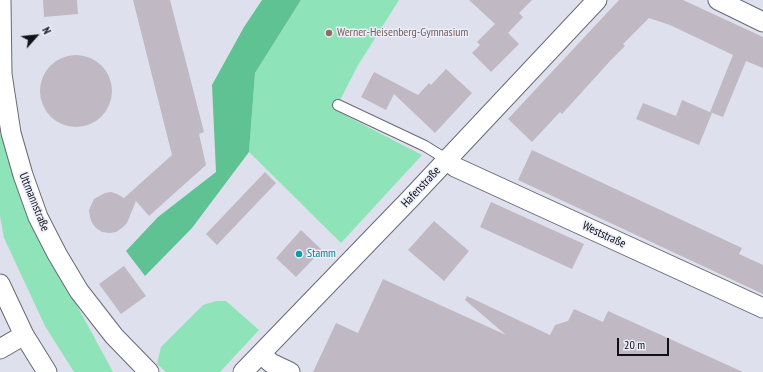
<!DOCTYPE html>
<html>
<head>
<meta charset="utf-8">
<style>
  body { margin:0 }
  #map { position:relative; width:763px; height:372px; overflow:hidden; background:#dee1ed; font-family:"PT Sans Narrow",sans-serif }
  canvas { display:block }
  .north { position:absolute; left:16px; top:16px; width:40px; height:40px; -webkit-text-stroke:3px #ebeefa; paint-order:stroke; rotate:63deg; font-size:11px; font-weight:700; line-height:16px; text-align:center; color:#101115 }
  .north::after { content:''; display:block; margin:auto; width:14px; height:18px; background:#101115; clip-path:polygon(50% 0,100% 100%,50% 72%,0 100%) }
  .scale { position:absolute; left:617px; top:338px; width:52px; height:18px; box-sizing:border-box; border:2px solid #101115; border-top:0; padding-left:5px; font-size:12px; line-height:14px; white-space:nowrap; color:#101115; -webkit-text-stroke:3px #ebeefa; paint-order:stroke }
</style>
</head>
<body>
<div id="map">
<canvas width="763" height="372"></canvas>
<div class="north">N</div>
<div class="scale">20 m</div>
</div>
<script>
const context = document.querySelector('canvas').getContext('2d');
context.lineJoin = 'round';
function fill(path, color) {
  context.fillStyle = color;
  context.fill(path, 'evenodd');
}
function strokePath(path, color, width, dash) {
  context.strokeStyle = color;
  context.lineWidth = width;
  context.lineCap = dash ? 'butt' : 'round';
  context.setLineDash(dash || []);
  context.stroke(path);
}
function drawText(font, color, halo, rows, align = 'center') {
  context.font = font + ' "PT Sans Narrow",sans-serif';
  context.lineWidth = 3;
  context.setLineDash([]);
  context.textBaseline = 'middle';
  context.strokeStyle = halo;
  context.fillStyle = color;
  for (const [text, x, y, turn = 0] of rows) {
    context.save();
    context.translate(x, y);
    context.rotate((+turn || 0) * Math.PI / 180);
    context.textAlign = isNaN(turn) ? turn : align;
    if (halo) context.strokeText(text, 0, 0);
    context.fillText(text, 0, 0);
    context.restore();
  }
}
const green = new Path2D(`
  M301,0H399L357,67L335,110L422,155L341,243L249,152L255,73Z
  M0,111L68,289L113,372H74L45,326L4,238L0,216Z
  M216,301H226L259,330L220,372H166L157,364L161,347L203,305Z`);
const forest = new Path2D(`
  M262,0H301L255,73L249,152L192,228L145,276L126,251L158,217L216,172L212,85L244,27Z`);
const building = new Path2D(`
  M43,0H77L78,14L44,17Z
  M133,0H170L204,132L199,134L206,165L149,216L136,201L127,223L122,228L116,232L109,233L102,232L96,228L92,223L90,217L89,210L94,199L105,193L111,192L117,194L124,198L172,155Z
  M469,0H532L519,13L523,17L508,33L519,44L491,72L472,53L480,45L477,42L495,24Z
  M619,0H683L763,37V68L746,61L723,117L710,112L733,55L670,25L649,18L623,44L625,46L611,60L562,114L560,112L532,142L508,119Z
  M40 91a36 36 0 1 1 72 0a36 36 0 1 1-72 0Z
  M446,69L472,93L435,133L394,94L386,110L361,97L374,72L418,95L429,83L431,85Z
  M682,100L712,113L699,145L636,119L643,103L676,116Z
  M532,150L742,248L739,254L763,265V294L518,180Z
  M265,172L276,183L217,245L206,234Z
  M491,202L584,244L572,269L480,227Z
  M434,221L469,251L444,281L408,250Z
  M301,230L322,250L296,277L276,258Z
  M124,266L146,296L121,314L99,284Z
  M383,279L506,335L465,300L467,296L550,335L555,325L568,321L574,309L603,322L608,311L743,372H313L336,323L358,333Z`);
const service = new Path2D(`
  M338,105L425,146L446,159`);
const minor = new Path2D(`
  M1,0L2,74L11,133L23,175L38,217L57,254L79,291L114,336L149,372
  M718,0L763,22
  M446,159L455,167L763,308
  M0,284L24,335L47,372
  M0,349L24,335
  M261,354L271,363L290,372
  M243,372L410,199L597,0`);
const markers = [
  [329,33,4,"#8d6e63"],
  [299,254,4,"#0f9aa8"]
];
const educationNames = [
  ["Werner-Heisenberg-Gymnasium",337,33]
];
const streetNames = [
  ["Hafenstraße",421,187,-47],
  ["Uttmannstraße",34,202,68],
  ["Weststraße",604,235,25]
];
const cultureNames = [
  ["Stamm",307,254]
];
fill(green, '#8fe3b8');
fill(forest, '#5ec292');
fill(building, '#c0b8c2');
strokePath(service, '#676a74', 12);
strokePath(minor, '#676a74', 21);
strokePath(service, '#fff', 10);
strokePath(minor, '#fff', 19);
for (const [x, y, r, color] of markers) {
  const dot = new Path2D();
  dot.arc(x, y, r, 0, 2 * Math.PI);
  context.fillStyle = color;
  context.fill(dot);
  strokePath(dot, '#ebeefa', 1.5);
}
drawText('12px', '#785e54', '#ebeefa', educationNames, 'left');
drawText('12px', '#101115', '#ebeefa', streetNames);
drawText('12px', '#0d838f', '#ebeefa', cultureNames, 'left');
</script>
</body>
</html>
